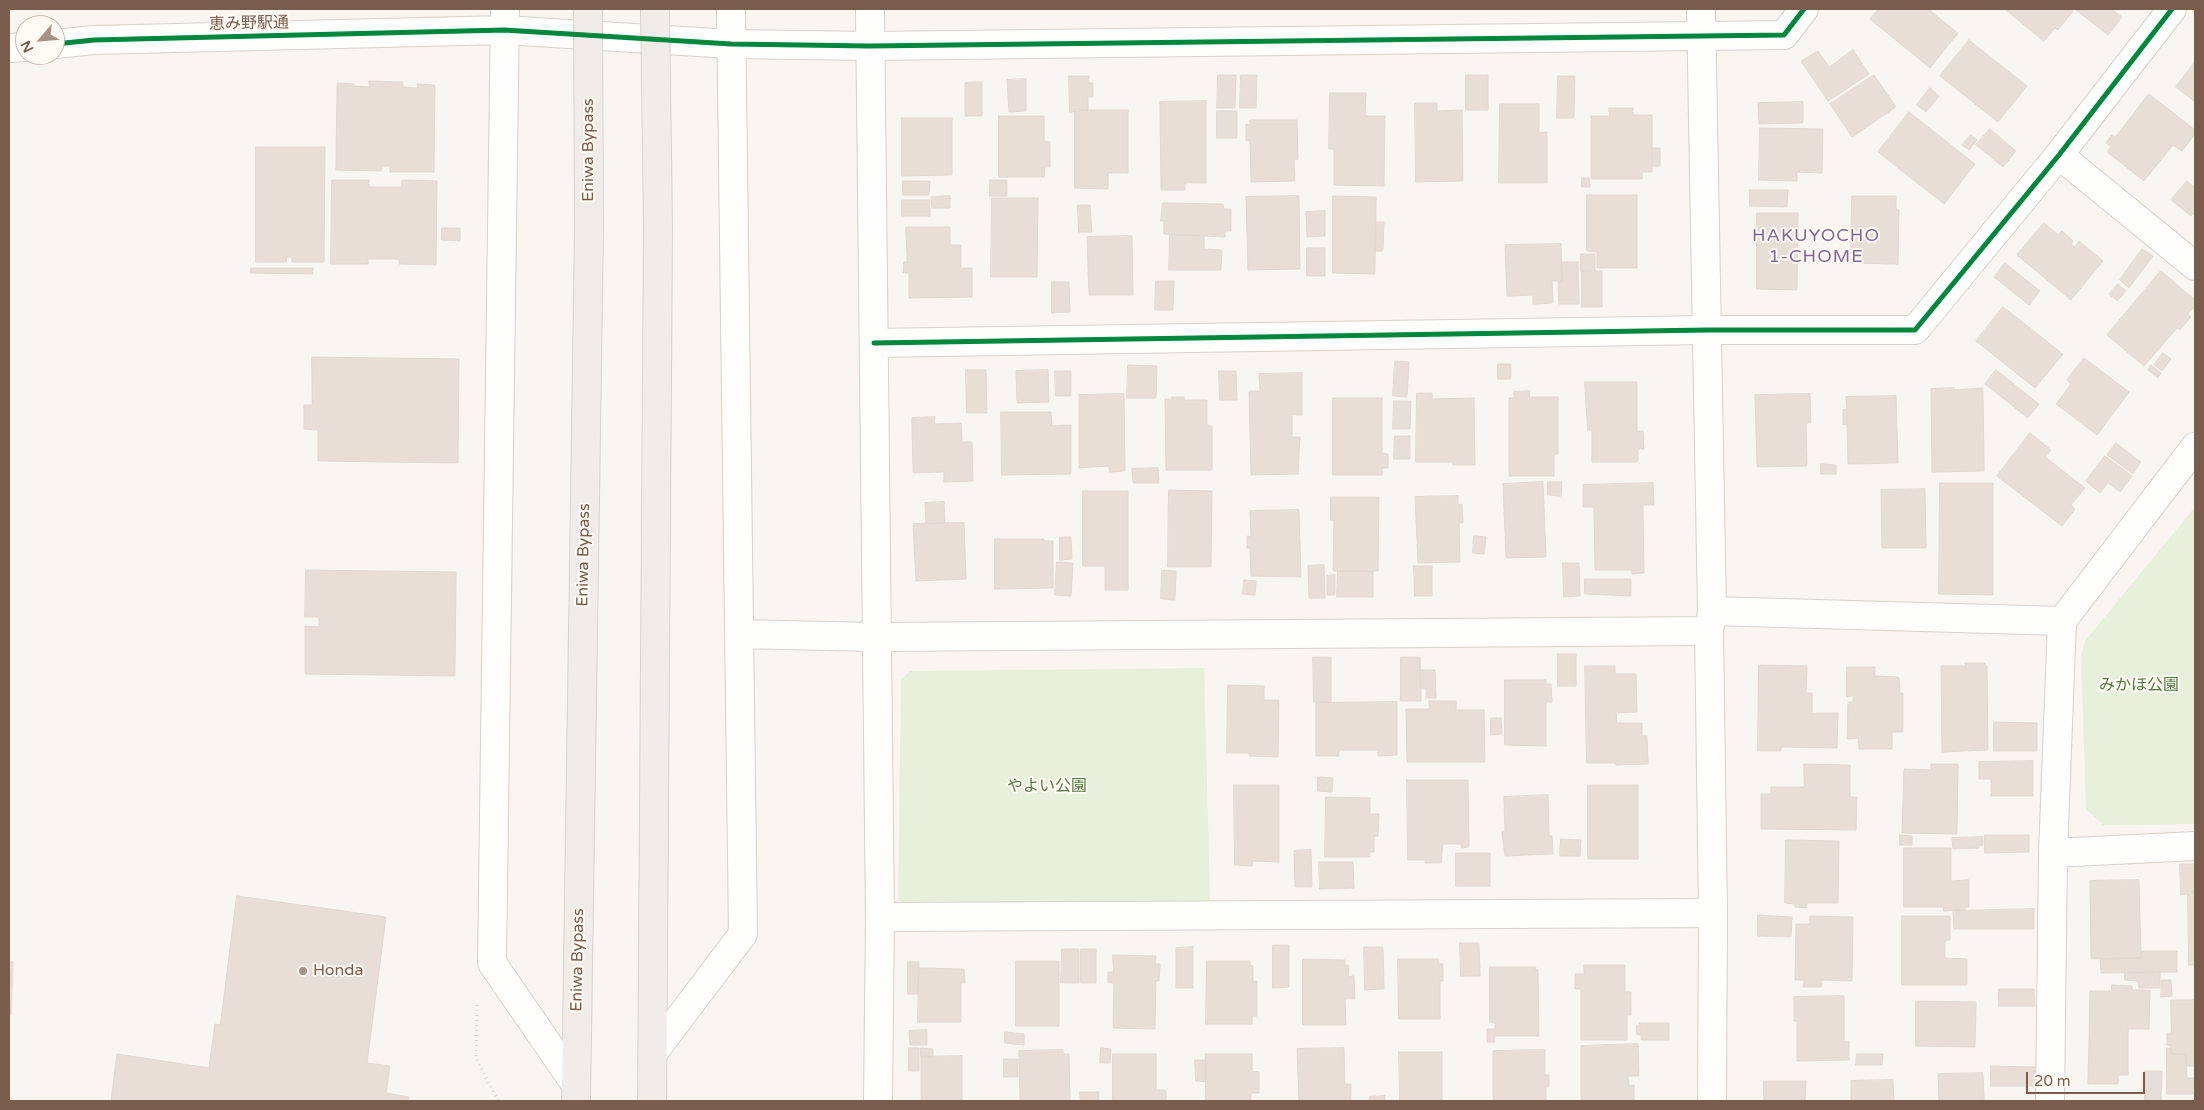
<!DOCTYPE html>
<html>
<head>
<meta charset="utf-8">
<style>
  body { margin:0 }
  #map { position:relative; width:2204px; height:1110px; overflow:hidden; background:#f9f5f0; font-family:"Varela Round",sans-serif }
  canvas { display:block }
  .frame { position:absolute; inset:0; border:10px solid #7a5c4d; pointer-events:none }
  .north { position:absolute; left:15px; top:15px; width:50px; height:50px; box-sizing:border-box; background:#fffaf3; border:1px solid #cabbb1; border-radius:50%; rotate:243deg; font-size:14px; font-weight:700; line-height:20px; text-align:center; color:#7a5c4d }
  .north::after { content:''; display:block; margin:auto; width:18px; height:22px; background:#a69286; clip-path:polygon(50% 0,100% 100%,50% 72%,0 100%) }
  .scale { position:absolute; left:2026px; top:1072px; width:119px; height:22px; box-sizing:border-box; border:2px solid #7a5c4d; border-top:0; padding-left:6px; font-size:15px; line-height:18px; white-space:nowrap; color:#7a5c4d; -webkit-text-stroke:4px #fffaf3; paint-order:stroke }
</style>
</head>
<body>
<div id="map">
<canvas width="2204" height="1110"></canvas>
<div class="frame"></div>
<div class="north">N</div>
<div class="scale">20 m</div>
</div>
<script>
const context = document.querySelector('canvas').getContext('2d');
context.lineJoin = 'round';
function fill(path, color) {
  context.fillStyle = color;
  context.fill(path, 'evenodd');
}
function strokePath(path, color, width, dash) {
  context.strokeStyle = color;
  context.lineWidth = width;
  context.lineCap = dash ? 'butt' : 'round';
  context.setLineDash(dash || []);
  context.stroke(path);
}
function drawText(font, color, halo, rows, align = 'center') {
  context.font = font + ' "Varela Round","Noto Sans JP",sans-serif';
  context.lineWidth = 4;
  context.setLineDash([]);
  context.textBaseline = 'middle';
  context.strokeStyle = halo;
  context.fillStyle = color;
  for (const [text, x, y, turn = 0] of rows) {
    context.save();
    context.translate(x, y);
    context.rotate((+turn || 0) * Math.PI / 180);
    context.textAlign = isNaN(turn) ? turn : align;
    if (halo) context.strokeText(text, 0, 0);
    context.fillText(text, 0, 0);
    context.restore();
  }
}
const green = new Path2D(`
  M2195,507V824L2103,825L2086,809L2081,656L2085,641Z
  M1204,668L1210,901L907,907L898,899L901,680L910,671Z`);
const building = new Path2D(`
  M1879,9H1928L1958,33L1930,68L1870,19Z
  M2005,9H2070L2073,11L2058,30L2055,28L2044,41Z
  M2077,9H2111L2122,17L2108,35L2076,10Z
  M1969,40L2027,86L1998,122L1940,76Z
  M1853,50L1869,74L1828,101L1801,61L1818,51L1829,67Z
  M2195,62V102L2176,87Z
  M1218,75H1236L1235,108H1217Z
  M1241,75H1257L1256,108H1240Z
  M1466,75H1488V110H1466Z
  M1874,75L1896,107L1852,137L1830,104Z
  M1069,76H1089V83H1093V97H1088V110L1070,112Z
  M1558,76H1575L1574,118H1557Z
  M1026,79V111L1009,112L1007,80Z
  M369,81L403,82V87L418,88L417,84L435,85L434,172H390V166H382L381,171L336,170L337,83L354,84V86L369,87Z
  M982,82V116H965V83Z
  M1930,88L1939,96L1926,112L1917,105Z
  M1330,93H1366L1365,116H1385L1384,186L1334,185V149H1329Z
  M2149,94L2195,130V134L2182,151L2173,145L2144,181L2107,152L2111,147L2106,143L2112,135L2115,137Z
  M1206,101V183H1185V190H1161L1160,102Z
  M1803,102V123L1759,124L1758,103Z
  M1415,103H1437V111L1462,110L1463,181L1416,182Z
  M1500,104H1539V133L1547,132V183H1499Z
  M1609,108H1633V115H1652V172H1642V179H1591V116H1609Z
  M1075,110H1128V173H1108V189L1075,188Z
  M1217,111H1237V138H1217Z
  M1909,112L1975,164L1944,204L1878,152Z
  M999,116H1044V141L1050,142V167H1045L1044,177H999Z
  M902,118H952V175L902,176Z
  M1250,120H1297L1298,159L1294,160L1295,181L1251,182L1250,140L1246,141V124L1250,125Z
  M1760,128L1823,129L1822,173L1797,172V181L1759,180Z
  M1990,129L2016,151L2003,167L1976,145Z
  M1971,135L1977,140L1969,150L1962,145Z
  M256,147H325L324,262H292V257H286L287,262H256Z
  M1652,148H1660V166H1652Z
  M1582,178H1589L1590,187H1582Z
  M332,180H369V187H402V180L437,181L436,265L399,264V259H368V264H331Z
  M990,180H1007V196H990Z
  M903,181H930L929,195H903Z
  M2187,181L2195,188V212L2191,216L2171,200Z
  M1750,190H1788L1787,207L1750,206Z
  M1587,195H1637V268H1597V252L1587,251Z
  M950,196V208H932L931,197Z
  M1299,196L1300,269L1248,270L1246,197Z
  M1333,196L1376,197L1375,274L1333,273Z
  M1852,196H1896V210H1899L1898,264L1851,263Z
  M992,198H1038L1037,277H991Z
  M902,200H930V216H902Z
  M1163,203L1223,204L1224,209H1231V231H1225V237L1164,234V221H1161Z
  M1078,205H1090L1092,232H1079Z
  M1325,211V236L1307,237L1306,212Z
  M1757,213H1798L1797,290L1757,289Z
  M1376,222H1384L1383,251H1375Z
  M2044,223L2058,235L2062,231L2073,241L2071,244L2075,247L2079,241L2103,261L2071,300L2017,255Z
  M906,227H950V245H961V268H972V297L909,298V273H903L904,262H907Z
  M442,228H460V241L442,240Z
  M1170,235H1204V249L1222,250L1221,270H1169Z
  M1132,236L1133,295H1089L1087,237Z
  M1561,244L1562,281H1552L1553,303L1533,304V295L1507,296L1505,245Z
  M1307,248H1325V276H1307Z
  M2142,249L2153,256L2129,288L2120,280Z
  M1581,254H1595V271H1581Z
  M1561,262H1578L1579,304H1559L1558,281H1562Z
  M2005,263L2040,291L2029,305L1994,277Z
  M251,268H313V274L251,273Z
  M1582,271H1602V307H1582Z
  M2161,271L2195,300V306L2188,314L2191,317L2180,330L2177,328L2144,366L2107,335Z
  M1156,281H1174L1173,310H1155Z
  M1052,282H1069L1070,312L1052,313Z
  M2118,284L2126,291L2117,301L2109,294Z
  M2003,307L2063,354L2035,388L1976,341Z
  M2163,353L2171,359L2162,371L2154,365Z
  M312,357L459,359L458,463L318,461V430L304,429V405H312Z
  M2084,358L2129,392L2097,435L2056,404L2071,384L2067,380Z
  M1395,361L1409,362L1407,397L1393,396Z
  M1498,364H1511V379H1498Z
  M1128,365L1157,366L1156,398H1127Z
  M2151,365L2161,373L2158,378L2148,370Z
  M966,370H986L987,413H967Z
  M1048,370L1049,402L1017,403L1016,371Z
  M1996,370L2039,404L2028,418L1985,384Z
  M1055,371H1071V396H1056Z
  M1219,371H1236L1237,400H1220Z
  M1302,373V415H1292V437H1300L1298,474L1251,475L1249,391H1260L1259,374Z
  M1585,382H1637V431H1643L1644,449H1638V462H1592V430H1588Z
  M1954,388V390L1983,388L1984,471L1932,472L1931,389Z
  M1530,391L1529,397H1558V454H1554V476H1509V398H1514V392Z
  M1417,393H1432V399L1474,398L1475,465H1453V462H1416Z
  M1124,394L1125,471L1109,472V466L1079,468V395Z
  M1810,394L1811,423H1806L1807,466L1757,467L1755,395Z
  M1896,396L1898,463L1848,464L1847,424L1843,425V410L1847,409L1846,397Z
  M1172,397H1184V400H1207V426H1212V470H1166L1165,399H1172Z
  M1333,398H1382V453L1388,454V468H1382V475H1333Z
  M1394,401H1411L1410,429H1393Z
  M1001,412H1051L1052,426L1071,425V474L1002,475Z
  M935,417L934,424L961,423L962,442H972L973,481L944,482V472L913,473L912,418Z
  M2030,433L2051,450L2045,457L2085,488L2071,505L2075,509L2062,526L1997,476Z
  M1395,436H1410V459H1394Z
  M2116,443L2141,462L2133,474L2107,455Z
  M2105,456L2132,476L2120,492L2108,483L2100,493L2086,481Z
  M1821,464L1836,465V474H1821Z
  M1158,468L1159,483H1133L1132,469Z
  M1543,482L1546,557L1506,558L1503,484Z
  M1548,482H1562L1561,496L1548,495Z
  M1653,483L1654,505H1643L1644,573L1632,574V570H1595L1594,507H1583V485Z
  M1940,483H1993V595L1939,594Z
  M1925,489L1926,548H1882L1881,490Z
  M1169,490L1212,491L1211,567H1168Z
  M1083,491H1128V590H1105V566H1083Z
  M1458,496V505L1462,504L1463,523H1459L1460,562L1418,563L1415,497Z
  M1331,497H1379L1378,571H1333L1334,520H1331Z
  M944,502L945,523L926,524L925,503Z
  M1299,510L1301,577L1251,576L1250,548H1247V536L1251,537L1250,511Z
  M964,523L966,579L916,581L913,524Z
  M1474,536L1486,537L1484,554L1473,553Z
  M1060,537H1071L1072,559L1060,560Z
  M995,539H1044V541H1053V588L995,589Z
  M1057,562L1073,563L1071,596L1055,595Z
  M1563,563H1579L1580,596L1564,597Z
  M1324,565L1325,598H1309L1308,566Z
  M1414,566H1432V596H1415Z
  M306,570L456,572L455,676L305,674V626L319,627V617H305Z
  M1162,570L1176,571L1175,600L1161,599Z
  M1338,571H1373V597H1337Z
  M1335,575V595H1327V576Z
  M1585,579H1631V596L1585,594Z
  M1244,580L1256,581L1255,595L1243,594Z
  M1558,654H1576V686H1558Z
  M1313,657H1331V702H1314Z
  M1401,657H1420L1421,701H1401Z
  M1965,663H1984L1987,666L1988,750L1942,752L1941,666H1966Z
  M1759,665L1807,666L1806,693H1812V713H1838L1837,748L1781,747V751H1758Z
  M1585,666H1615V674H1636L1637,712L1616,713L1617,723H1642V736H1647L1648,764L1616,765L1615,763H1587Z
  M1847,667H1875V676L1899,677L1900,693H1903V732H1892V749H1859L1858,738L1847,739L1848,702H1853V696L1847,697Z
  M1420,670H1435L1436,698H1426V688H1421Z
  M1505,680H1546V684H1551L1552,702H1546V746L1505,745Z
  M1228,685L1264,686V700H1279L1278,757L1249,756V753H1227Z
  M1429,701H1456V710H1484L1485,762H1407L1406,709H1429Z
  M1397,702V755L1378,756V750H1339V756H1316V703Z
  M1491,718H1501L1502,734L1491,735Z
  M1994,722L2037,723V751H1994Z
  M2033,761V796H1991V779H1979V762Z
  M1804,764L1850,765V797H1857L1856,830L1761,829V794H1771V787H1804Z
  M1931,764H1958L1957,834L1902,833L1904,769L1931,770Z
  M1318,777L1333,778L1332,792L1318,791Z
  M1407,780H1468L1469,847L1461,848V844H1443L1441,863H1425V860H1408Z
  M1234,785H1279V862L1253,861L1252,866L1235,865Z
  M1588,785H1638V859H1588Z
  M1548,795L1549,836H1552L1553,854L1505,856L1502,832H1505L1504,797Z
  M1326,797L1370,798V814H1379L1378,836H1374V852H1369L1370,857H1325Z
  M1900,835L1912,836V845H1900Z
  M1985,835H2029V852L1985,853Z
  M1983,837V845L1978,846L1979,848L1953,849L1952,838Z
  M1561,839L1581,840L1580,856H1560Z
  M1786,840L1839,841L1838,903H1807V908L1795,907V904L1785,903Z
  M1904,848H1951V881L1969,880V907H1965V910L1943,911L1944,907H1904Z
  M1311,850L1312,887H1295L1294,851Z
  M1456,853H1490V886H1456Z
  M1319,862H1353L1354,888L1320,889Z
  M2180,864H2195V892L2181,895Z
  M2139,880L2141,958L2091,959L2090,881Z
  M2188,892H2195V965H2189Z
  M237,896L386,917L367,1063L390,1066L386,1093L409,1097L408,1101H111L117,1054L209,1068L215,1024L220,1025Z
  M2034,909V929H1954L1953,911Z
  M1758,915L1792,917L1791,937L1758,936Z
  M1810,916L1853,917L1852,981L1822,980L1821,987H1803L1804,980H1795L1796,924H1810Z
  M1902,916H1950V940L1945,941V958L1967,959V985H1902Z
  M1460,943H1479L1480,976H1461Z
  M1273,945H1289V987L1273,988Z
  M1193,947V988H1176V948Z
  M1364,947H1383L1384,989L1365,990Z
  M1062,949H1079V983H1061Z
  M1081,949H1096V983H1081Z
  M2141,951H2177V972L2101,973L2100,959L2141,958Z
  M1113,955L1156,956L1155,964H1160L1159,981H1156L1155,1029L1113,1028L1114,983H1108V972H1113Z
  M1303,959L1345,960V965H1349L1348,977L1354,976L1355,999H1345L1346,1025H1303Z
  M1398,959H1439V964H1443V981H1440V1019H1399Z
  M1016,961H1059V1026H1016Z
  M1207,961H1250V965L1253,966V981H1257V1016H1252V1024H1206Z
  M9,962H13L11,1015H9Z
  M908,962H919L918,994H908Z
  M1584,965H1625V992H1631V1015H1627V1040H1581V989H1575V974H1584Z
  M1490,967H1536L1535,970H1538L1539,1036H1495V1042H1487V1029H1495V1023L1490,1022Z
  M919,968L964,969L965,983H961V1022H918Z
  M2125,972H2160V988H2139L2138,981L2125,980Z
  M2162,980H2171L2172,996L2161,997Z
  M2112,985L2132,986V990H2150L2149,1029H2128V1075H2118V1084H2088L2090,991H2111Z
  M1999,989H2034L2035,1006H1999Z
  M1844,996V1041H1849V1060L1797,1061V1021H1794V997Z
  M2171,1000H2195V1066H2186V1054H2171V1046L2167,1045V1033H2171Z
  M1916,1001L1976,1002L1975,1047L1916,1046Z
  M1640,1023H1669V1040H1641V1035H1637L1636,1026H1640Z
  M927,1030V1045H910L909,1031Z
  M1005,1032L1024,1034V1045L1005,1043Z
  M1638,1044L1639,1076H1628L1629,1086L1634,1085V1101H1581V1046Z
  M909,1048H919V1071H909Z
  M921,1048L933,1049V1057H921Z
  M1101,1048L1111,1049L1110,1063H1100Z
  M1344,1048L1345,1084H1351V1101H1299L1297,1049Z
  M2167,1048H2171V1054H2186L2187,1078H2194L2193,1094H2167Z
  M1063,1050V1054H1069L1070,1101H1020L1019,1051Z
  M1545,1050V1075H1549V1087H1546V1101H1493V1051Z
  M1399,1052H1442V1101H1400Z
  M1113,1054H1156V1090H1166V1101H1113Z
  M1206,1054H1252V1071L1259,1072V1093H1251V1101H1206Z
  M1857,1054H1883L1882,1065H1856Z
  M962,1056V1101H921V1057Z
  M1004,1059H1018V1077H1004Z
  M1195,1060H1206V1082L1196,1081Z
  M1991,1066L2035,1067V1086H1991Z
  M2145,1071H2162L2161,1101H2145Z
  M1983,1073L1984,1101H1939L1938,1074Z
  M1893,1080L1894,1101H1851V1081Z
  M1764,1081H1806L1805,1101H1764Z
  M1080,1092H1099V1101H1081Z
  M1385,1096V1101H1369V1097Z`);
const path = new Path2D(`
  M477,1005L476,1058L498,1101`);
const minor = new Path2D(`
  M505,9L492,963L576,1085
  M870,9L880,917L878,1101
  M55,44L94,40L504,30L731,44L870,46L1784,35L1804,9
  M9,48L25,47
  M2059,155L2195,266
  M874,343L1708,330H1915L2059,155L2172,9
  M1712,611L2062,621
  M739,634L875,637L1709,631
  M2053,853L2195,846
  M880,917L1713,913
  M653,1053L743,934L731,9
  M2050,1101L2053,853L2062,621L2195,447`);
const tertiary = new Path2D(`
  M1701,9L1712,611L1709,631L1713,913L1712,1101`);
const trunk = new Path2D(`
  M576,1101L589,229
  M652,1101L658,227`);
const trunkBridge = new Path2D(`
  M588,9L589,229
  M655,9L658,227`);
const cycleway = new Path2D(`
  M55,44L94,40L504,30L731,44L870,46L1784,35L1804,9
  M874,343L1708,330H1915L2059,155L2172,9`);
const markers = [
  [303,971,5,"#a69286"]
];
const streetNames = [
  ["恵み野駅通",249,24,-1],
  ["Eniwa Bypass",589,150,-90],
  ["Eniwa Bypass",584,555,-89],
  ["Eniwa Bypass",578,960,-89]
];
const parkNames = [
  ["みかほ公園",2139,686],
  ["やよい公園",1047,787]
];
const poiNames = [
  ["Honda",313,971]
];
const neighbourhoodNames = [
  ["HAKUYOCHO",1816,236],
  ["1-CHOME",1816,257]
];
fill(green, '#e7f0db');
fill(building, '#e6ded7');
strokePath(building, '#e2d8d2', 1);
strokePath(minor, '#d7d1cb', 30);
strokePath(tertiary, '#d7d1cb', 30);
strokePath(trunk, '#dad1cc', 30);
strokePath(path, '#dcd5d0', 3, [1, 4]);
strokePath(minor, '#fefefd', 28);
strokePath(tertiary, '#fefefd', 28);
strokePath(trunk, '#f2ece8', 28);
strokePath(trunkBridge, '#dad1cc', 30, []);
strokePath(trunkBridge, '#f2ece8', 28);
strokePath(cycleway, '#00873e', 5);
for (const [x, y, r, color] of markers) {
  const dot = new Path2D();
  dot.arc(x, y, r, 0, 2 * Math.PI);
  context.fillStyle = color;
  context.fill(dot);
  strokePath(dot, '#fffaf3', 2);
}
drawText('16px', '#7a5c4d', '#fffaf3', streetNames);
drawText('16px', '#537a41', '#fffaf3', parkNames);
drawText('16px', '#7a5c4d', '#fffaf3', poiNames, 'left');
context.letterSpacing = '1px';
drawText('18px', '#846695', '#fffaf3', neighbourhoodNames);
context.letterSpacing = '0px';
</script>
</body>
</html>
